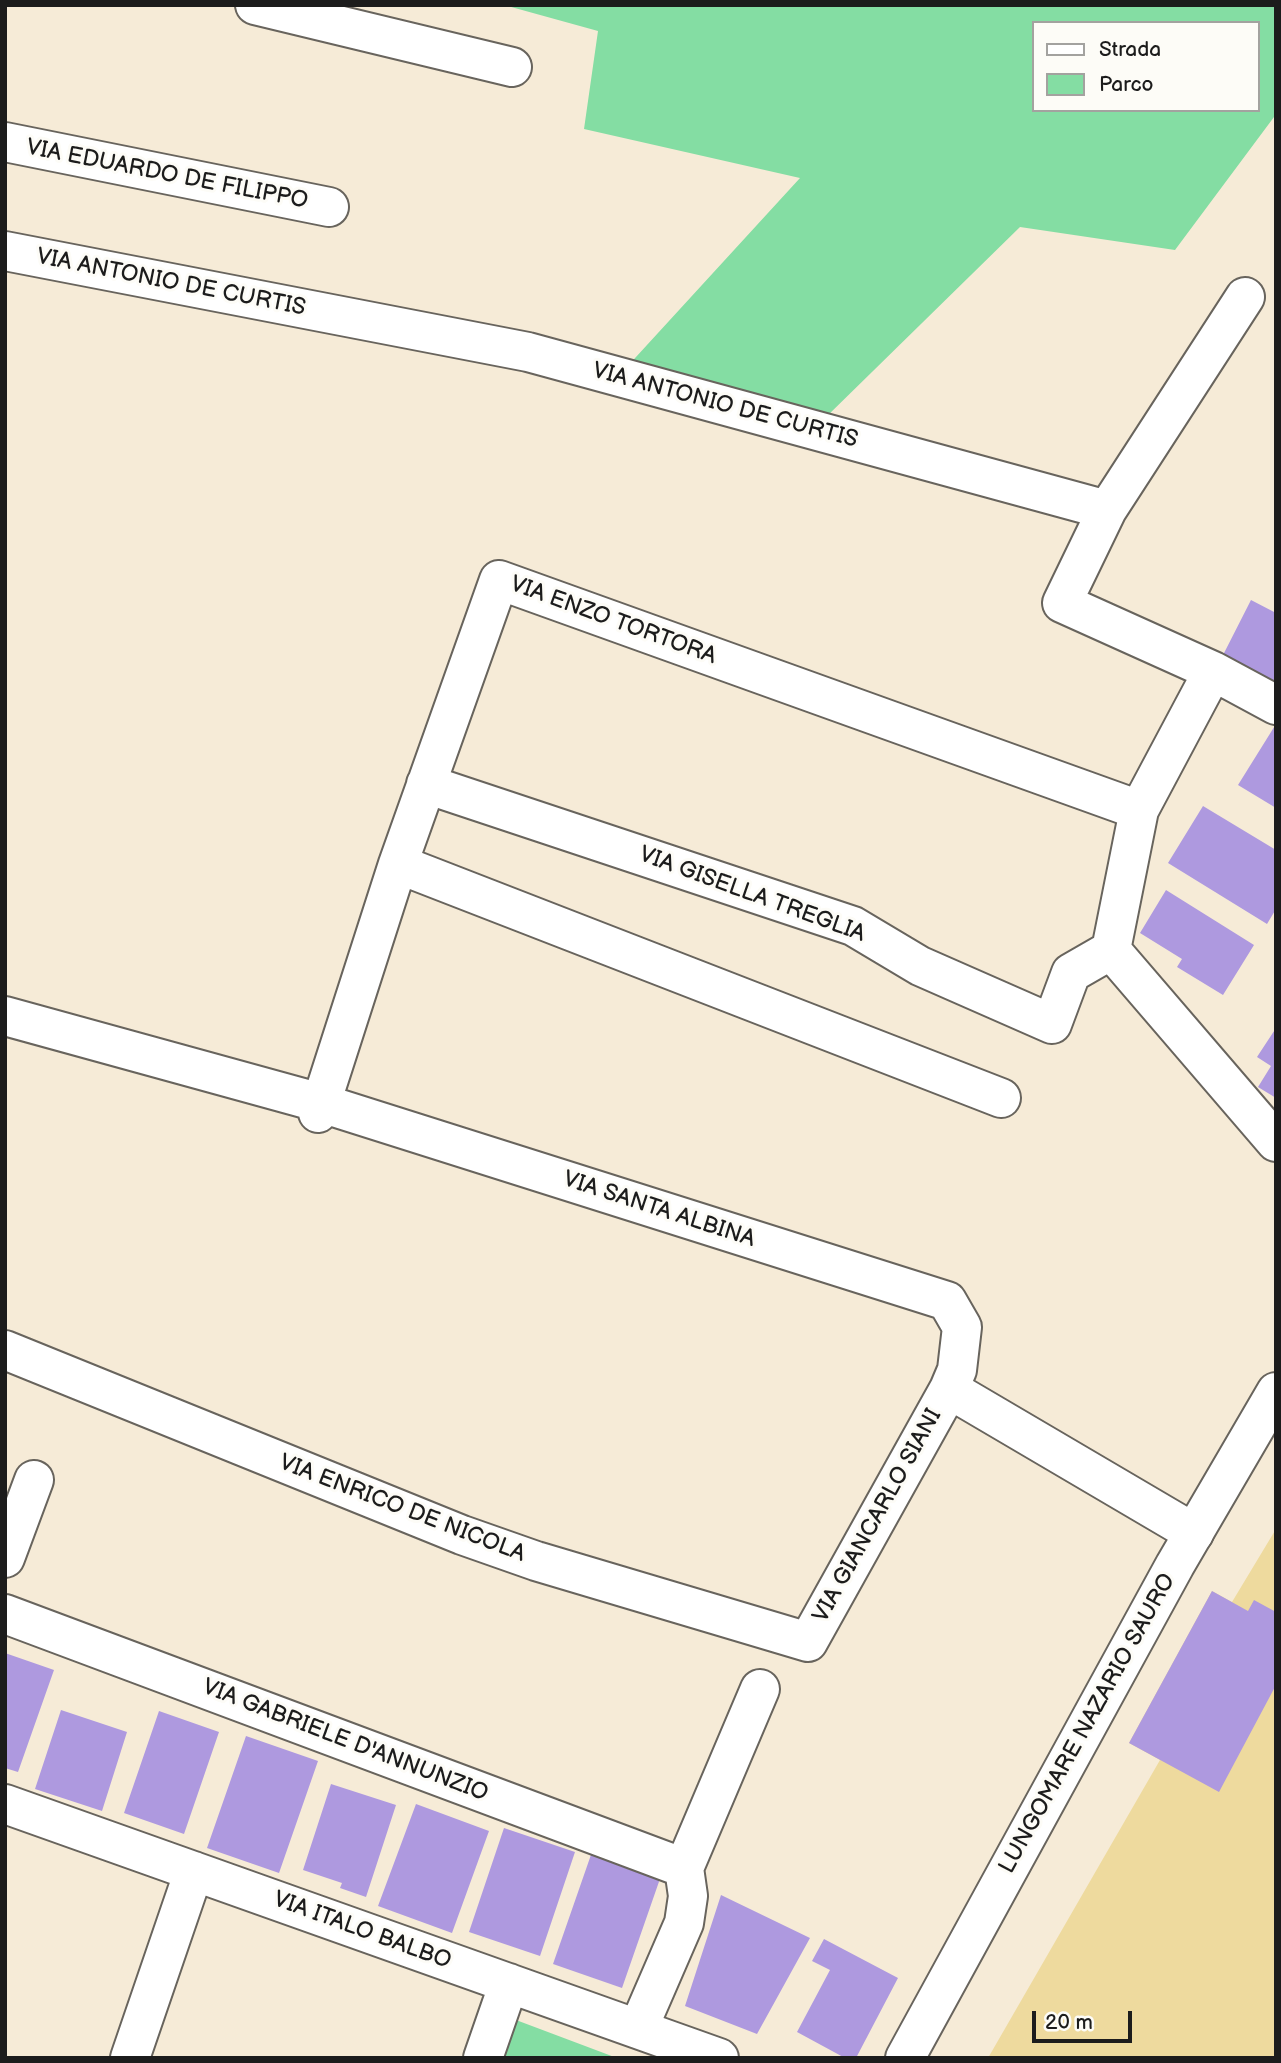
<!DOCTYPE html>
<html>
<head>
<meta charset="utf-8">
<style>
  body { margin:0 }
  #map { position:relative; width:1281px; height:2063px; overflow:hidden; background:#f6ebd7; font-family:"Balsamiq Sans",sans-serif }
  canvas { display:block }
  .frame { position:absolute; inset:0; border:7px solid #1c1c1c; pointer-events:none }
  .legend { position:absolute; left:1032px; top:21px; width:228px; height:91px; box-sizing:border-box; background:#fdfcf7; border:2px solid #a3a29f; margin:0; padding:9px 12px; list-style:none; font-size:21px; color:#1c1c1c }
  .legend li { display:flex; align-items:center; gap:14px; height:35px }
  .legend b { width:35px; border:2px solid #a3a29f }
  .scale { position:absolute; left:1032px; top:2011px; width:100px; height:32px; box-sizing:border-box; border:4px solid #1c1c1c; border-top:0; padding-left:9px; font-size:21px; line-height:24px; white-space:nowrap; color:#1c1c1c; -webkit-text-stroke:5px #fdfcf7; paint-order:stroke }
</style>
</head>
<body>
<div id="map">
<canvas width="1281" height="2063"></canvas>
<div class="frame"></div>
<ul class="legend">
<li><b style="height:9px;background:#fff"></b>Strada</li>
<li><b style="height:19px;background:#84dda3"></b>Parco</li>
</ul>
<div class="scale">20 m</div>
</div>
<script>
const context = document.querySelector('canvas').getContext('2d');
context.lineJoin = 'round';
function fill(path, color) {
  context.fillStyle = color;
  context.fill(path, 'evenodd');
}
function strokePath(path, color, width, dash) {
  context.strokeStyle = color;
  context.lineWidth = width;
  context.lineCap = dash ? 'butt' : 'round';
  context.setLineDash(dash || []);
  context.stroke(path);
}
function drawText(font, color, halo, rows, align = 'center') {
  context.font = font + ' "Balsamiq Sans",sans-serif';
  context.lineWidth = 6;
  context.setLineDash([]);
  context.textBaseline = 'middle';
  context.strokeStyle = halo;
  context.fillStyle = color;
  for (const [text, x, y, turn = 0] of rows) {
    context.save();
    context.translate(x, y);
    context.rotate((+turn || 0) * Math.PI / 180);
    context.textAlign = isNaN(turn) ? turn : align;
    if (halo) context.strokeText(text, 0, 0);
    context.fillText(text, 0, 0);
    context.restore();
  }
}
const green = new Path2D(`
  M504,5H1276L1274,117L1175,250L1020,227L823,420L625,369L800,178L584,129L598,31ZM1034,23H1258V110H1034Z
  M516,2020L617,2058H502Z`);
const sand = new Path2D(`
  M1276,1529V2058H988L1160,1760L1129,1743L1212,1591L1232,1602Z`);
const building = new Path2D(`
  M1251,600L1276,613V685L1222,657Z
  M1276,724V808L1238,785Z
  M1203,806L1276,850V909L1267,924L1168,863Z
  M1166,890L1254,945L1223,995L1177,967L1182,959L1140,933Z
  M1276,1028V1098L1258,1087L1271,1066L1257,1057Z
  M1212,1591L1248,1611L1254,1600L1276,1612V1685L1219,1792L1129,1743Z
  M5,1653L54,1670L18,1772L5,1768Z
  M61,1710L127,1732L102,1811L35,1789Z
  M159,1711L219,1732L184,1834L124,1813Z
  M246,1736L318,1761L279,1873L207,1848Z
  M331,1784L396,1805L366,1897L340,1888L342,1883L303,1870Z
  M416,1804L489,1831L452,1933L378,1906Z
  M504,1828L575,1852L540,1956L469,1932Z
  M593,1849L662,1873L622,1988L553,1964Z
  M721,1895L810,1938L757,2034L685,2006Z
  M824,1939L898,1978L856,2058H845L797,2032L830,1970L812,1961Z`);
const minor = new Path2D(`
  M255,5L512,67
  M5,142L329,207
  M5,251L528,352L1107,510L1062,603L1213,671L1276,705
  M1107,510L1245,297
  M1213,671L1139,810L1111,950L1276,1142
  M426,784L853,926L920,966L1052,1024L1071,973L1111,950
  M398,864L1001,1098
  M5,1016L321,1103L947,1301L962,1327L957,1370L949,1389L808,1642L536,1561L462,1535L5,1350
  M318,1113L398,864L499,580L1139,810
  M949,1389L1194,1533
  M5,1558L34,1480
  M5,1614L684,1868
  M5,1804L719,2058
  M638,2029L684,1923L688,1896L684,1868L760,1689
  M130,2058L194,1871
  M483,2058L509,1983`);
const tertiary = new Path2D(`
  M905,2058L1175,1565L1276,1392`);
const streetNames = [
  ["VIA EDUARDO DE FILIPPO",167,175,11],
  ["VIA ANTONIO DE CURTIS",171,283,11],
  ["VIA ANTONIO DE CURTIS",725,406,15],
  ["VIA ENZO TORTORA",613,621,20],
  ["VIA GISELLA TREGLIA",752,895,20],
  ["VIA SANTA ALBINA",659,1210,18],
  ["VIA ENRICO DE NICOLA",402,1509,21],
  ["VIA GIANCARLO SIANI",878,1516,-61],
  ["LUNGOMARE NAZARIO SAURO",1088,1724,-61],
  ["VIA GABRIELE D'ANNUNZIO",345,1741,21],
  ["VIA ITALO BALBO",362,1931,20]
];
fill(green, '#84dda3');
fill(sand, '#eeda9e');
fill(building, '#ae99df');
strokePath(minor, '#68645d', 42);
strokePath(tertiary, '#68645d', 42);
strokePath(minor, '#fff', 38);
strokePath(tertiary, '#fff', 38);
drawText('23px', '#1c1c1c', '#fdfcf7', streetNames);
</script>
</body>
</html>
